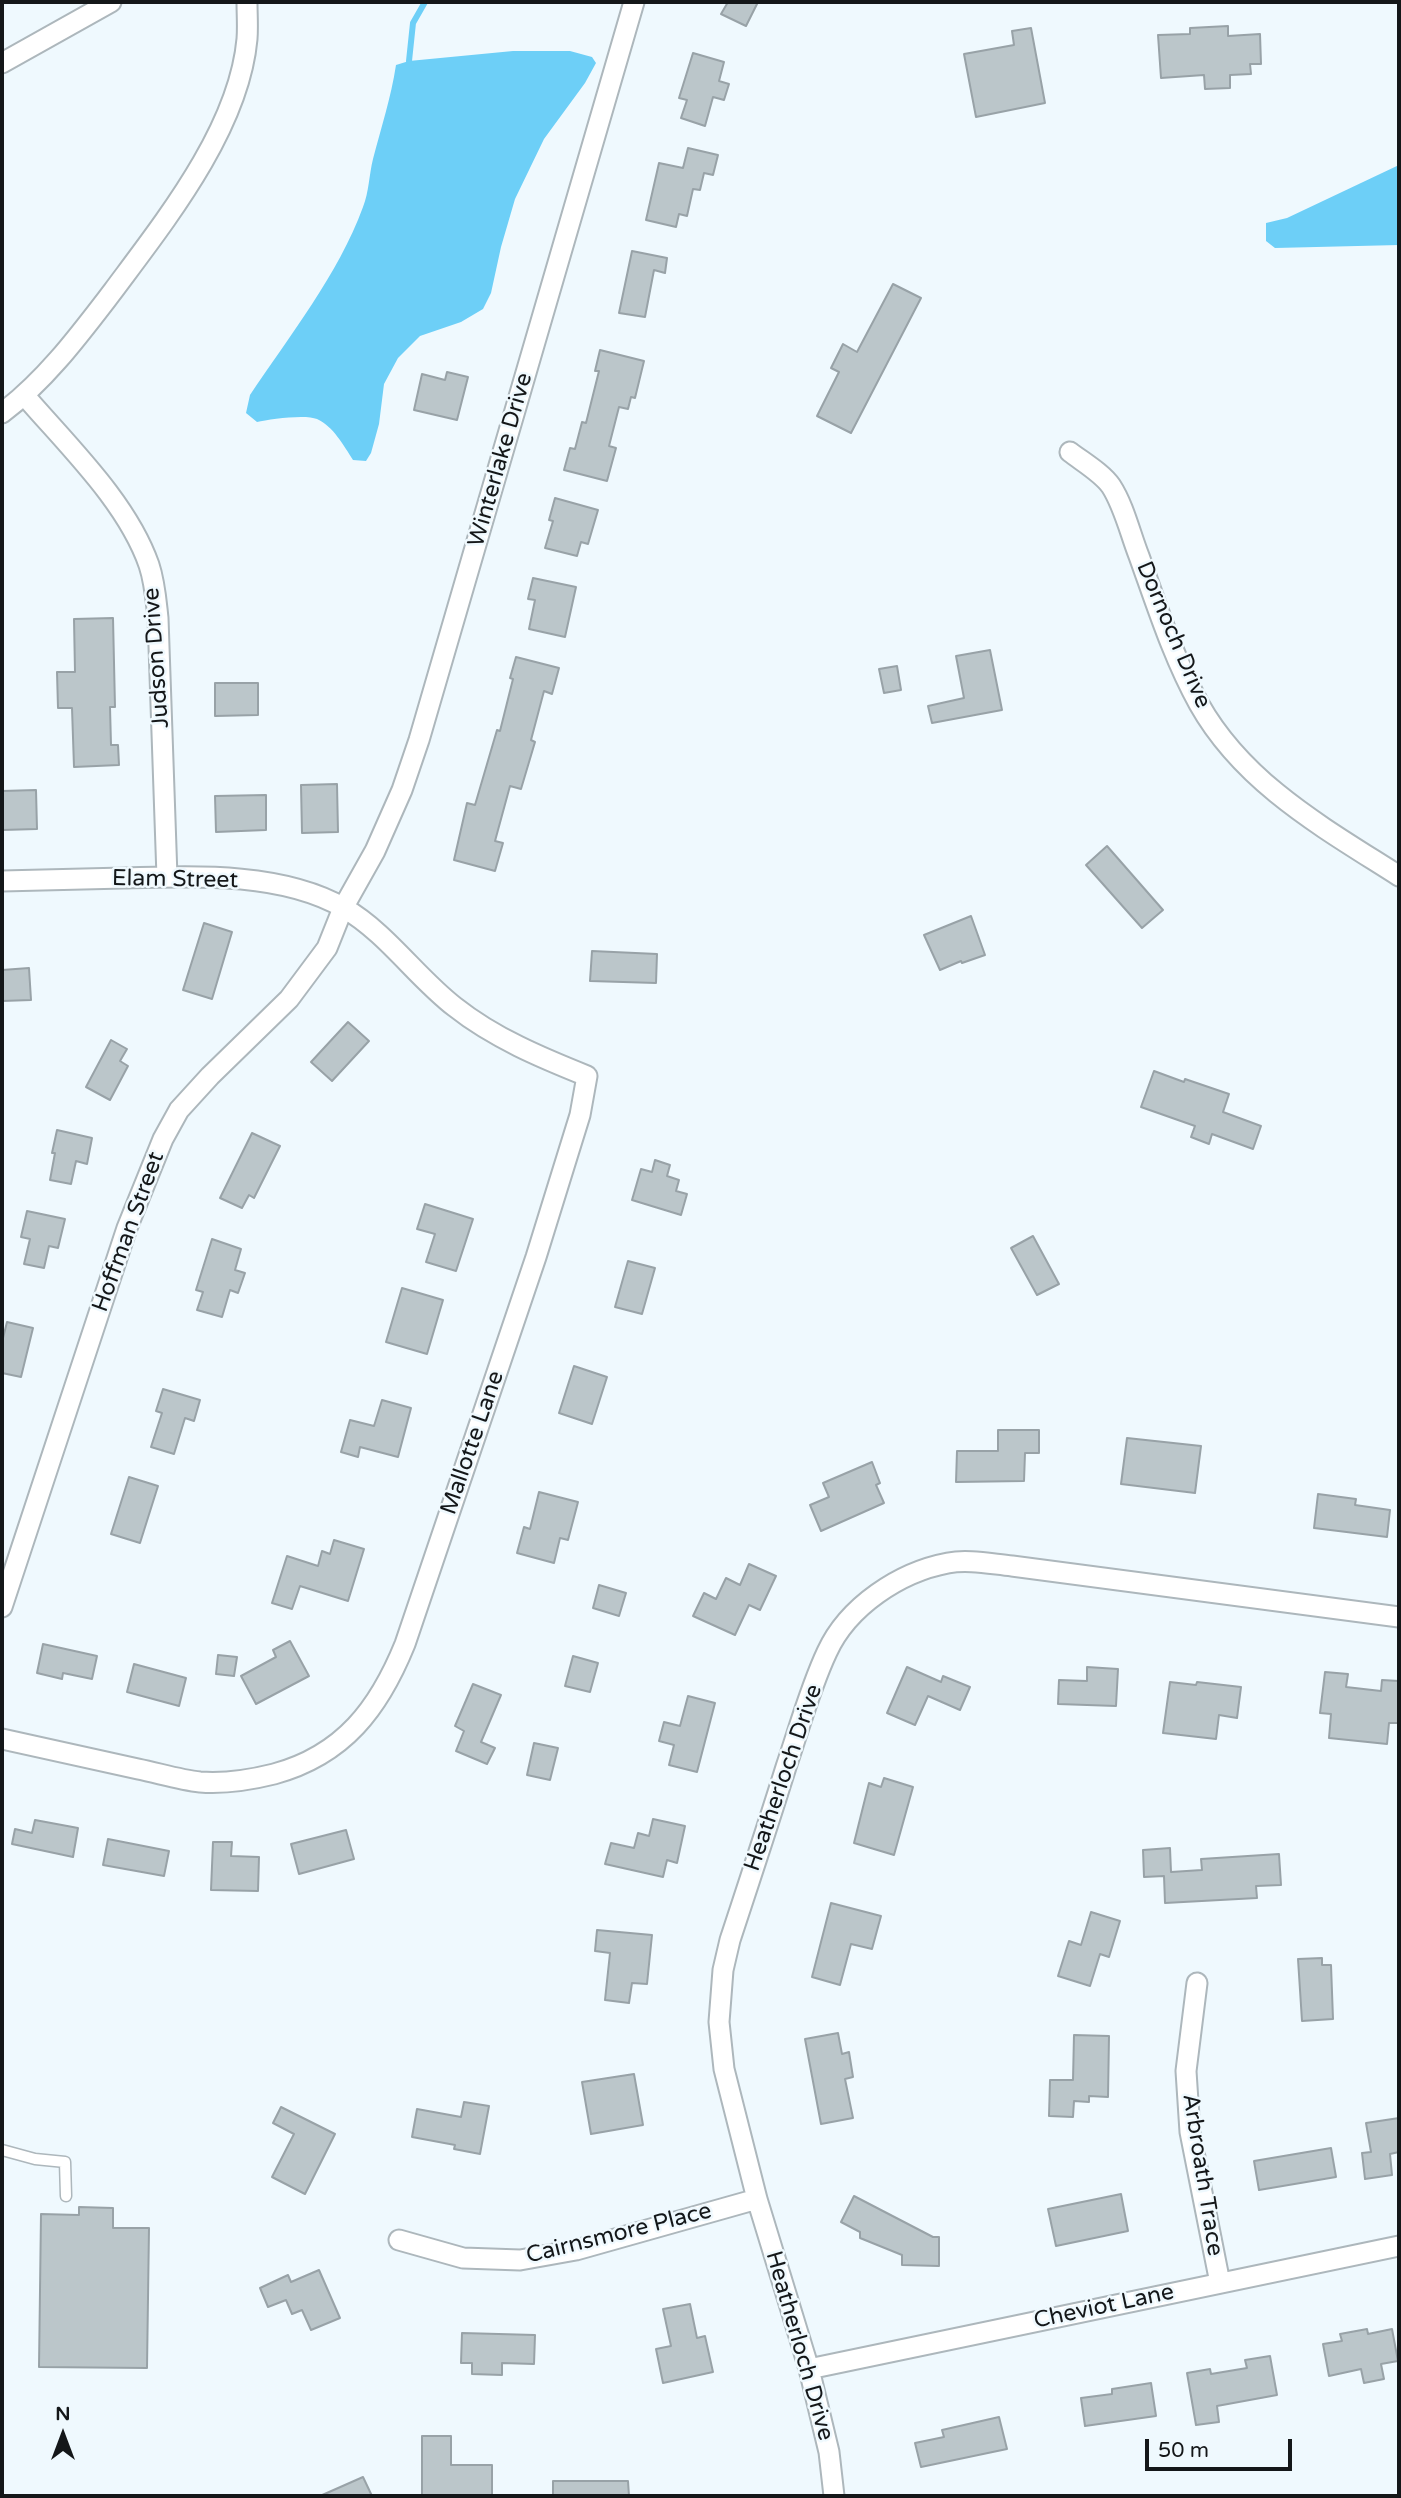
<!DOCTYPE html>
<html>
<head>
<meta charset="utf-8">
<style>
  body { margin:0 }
  #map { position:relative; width:1401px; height:2498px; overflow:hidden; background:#eff9fe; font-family:"Varela Round",sans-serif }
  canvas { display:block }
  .frame { position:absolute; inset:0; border:4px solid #141719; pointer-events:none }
  .north { position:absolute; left:28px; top:2400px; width:70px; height:70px; -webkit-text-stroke:5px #eff9fe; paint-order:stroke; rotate:0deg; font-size:19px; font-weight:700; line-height:28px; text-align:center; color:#141719 }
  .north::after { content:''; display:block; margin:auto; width:24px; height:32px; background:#141719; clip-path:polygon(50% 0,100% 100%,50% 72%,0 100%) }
  .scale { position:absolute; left:1145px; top:2439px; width:147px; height:32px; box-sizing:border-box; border:4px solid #141719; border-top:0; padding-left:9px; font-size:21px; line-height:24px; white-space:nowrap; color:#141719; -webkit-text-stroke:5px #eff9fe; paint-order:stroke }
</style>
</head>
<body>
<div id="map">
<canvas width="1401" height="2498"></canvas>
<div class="frame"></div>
<div class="north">N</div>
<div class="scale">50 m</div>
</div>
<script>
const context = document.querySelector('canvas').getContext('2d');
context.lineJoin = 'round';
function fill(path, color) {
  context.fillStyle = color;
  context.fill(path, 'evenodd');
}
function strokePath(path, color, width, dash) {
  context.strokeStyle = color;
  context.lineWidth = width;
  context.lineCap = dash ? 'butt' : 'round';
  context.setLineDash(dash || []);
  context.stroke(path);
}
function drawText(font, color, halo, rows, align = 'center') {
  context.font = font + ' "Varela Round",sans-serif';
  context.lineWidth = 5;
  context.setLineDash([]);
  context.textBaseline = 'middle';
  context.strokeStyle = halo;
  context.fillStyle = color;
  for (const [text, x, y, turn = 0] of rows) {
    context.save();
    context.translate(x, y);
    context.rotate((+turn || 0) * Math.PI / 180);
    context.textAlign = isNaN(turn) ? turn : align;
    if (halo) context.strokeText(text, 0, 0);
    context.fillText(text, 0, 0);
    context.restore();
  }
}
const water = new Path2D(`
  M513,51H570L592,57L596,63L585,83L544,139L515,199L501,247L491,293L483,309L461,322L420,336L398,358L384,384L379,424L371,453L366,461L353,460C344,446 333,426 317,419C306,414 269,419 257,422L246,413L250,395C290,335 338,275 363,207C369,192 369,175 373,159C381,128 391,98 396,65L409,61Z
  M1399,165V245L1275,248L1266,241V223L1287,218Z`);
const stream = new Path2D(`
  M411,66L409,61L413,23L425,2`);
const building = new Path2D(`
  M728,2H758L746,26L721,14Z
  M1228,26V36L1260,34L1261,64H1250L1251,74L1230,75V88L1205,89L1204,75L1161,78L1158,35L1190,34V28Z
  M1031,28L1045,103L976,117L964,54L1014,45L1012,31Z
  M693,53L724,62L719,81L729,84L724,100L713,97L705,126L681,118L687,100L679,98Z
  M688,148L718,155L713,175L704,173L700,190L693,189L687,216L679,214L676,227L646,220L659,163L683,168Z
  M632,251L667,258L665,273L654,270L645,317L619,313Z
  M893,284L921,298L851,433L817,416L839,372L831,368L843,344L857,352Z
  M600,350L644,361L635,398L631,397L628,409L619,407L609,446L616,448L607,481L564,470L570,448L575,449L582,422L586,423L599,371H595Z
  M447,372L468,377L457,420L414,410L422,374L445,380Z
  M555,498L598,510L588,544L581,542L577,556L545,548L553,521L549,520Z
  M533,578L576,587L565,637L529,629L535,600L528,599Z
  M113,618L115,707H110L111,745H118L119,765L74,767L72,708H58L57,672H75L74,619Z
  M990,650L1002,710L932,723L928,706L964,698L956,656Z
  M516,657L559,668L552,694L544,691L531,740L535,742L521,789L510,786L495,841L503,843L495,871L454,860L467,803L475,805L497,730L500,731L513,679L510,678Z
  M897,666L901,690L884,693L879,669Z
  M215,683H258V715L215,716Z
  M337,784L338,832L302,833L301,785Z
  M36,790L37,829L2,830V791Z
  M266,795V830L216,832L215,796Z
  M1107,846L1163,910L1142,928L1086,865Z
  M971,916L985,955L962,963L961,961L940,970L924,935Z
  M204,923L232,932L212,999L183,990Z
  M592,951L657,954L656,983L590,981Z
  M29,968L31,1000L2,1001V970Z
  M348,1022L369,1041L332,1081L311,1062Z
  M111,1040L127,1049L120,1061L128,1066L110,1100L86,1087Z
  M1154,1071L1184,1082L1185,1079L1229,1094L1223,1112L1261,1126L1253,1149L1212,1134L1209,1144L1191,1137L1195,1126L1141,1107Z
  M57,1130L92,1138L87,1164L76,1161L71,1184L50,1180L55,1153H52Z
  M252,1133L280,1146L254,1198L249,1195L242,1208L220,1198Z
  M655,1160L670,1165L667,1176L679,1180L676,1191L687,1194L681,1215L632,1200L641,1169L652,1172Z
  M425,1204L473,1219L456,1271L426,1262L435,1234L417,1229Z
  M27,1211L65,1219L58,1248L49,1246L44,1268L24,1264L30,1239L21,1237Z
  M1033,1236L1059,1284L1037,1295L1011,1248Z
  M212,1239L241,1249L235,1270L245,1273L238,1293L230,1290L222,1317L197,1310L203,1292L196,1290Z
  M628,1261L655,1268L642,1314L615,1307Z
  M402,1288L443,1300L427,1354L386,1342Z
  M7,1322L33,1328L21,1377L2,1373V1342Z
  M574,1366L607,1377L592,1424L559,1413Z
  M163,1389L200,1400L194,1421L185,1418L174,1454L151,1447L162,1413L156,1411Z
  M382,1400L411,1408L398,1457L360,1447L358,1457L341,1452L350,1420L374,1426Z
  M998,1430H1039V1453H1025L1024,1481L956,1482L957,1451H998Z
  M1127,1438L1201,1446L1195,1493L1121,1484Z
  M872,1462L880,1483L876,1485L884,1503L821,1531L810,1505L829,1497L823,1483Z
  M129,1477L158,1486L140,1543L111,1534Z
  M539,1492L578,1502L568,1540L560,1538L554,1563L517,1553L524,1527L530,1529Z
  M1318,1494L1356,1499L1355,1505L1390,1510L1387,1537L1314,1528Z
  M334,1540L364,1549L348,1601L300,1586L292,1609L272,1603L287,1556L318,1566L322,1551L330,1554Z
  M749,1564L776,1576L760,1610L749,1605L735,1635L693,1616L704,1593L716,1599L726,1578L740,1585Z
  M599,1585L626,1593L619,1616L593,1608Z
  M290,1641L309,1676L256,1704L241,1676L276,1657L273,1650Z
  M43,1644L97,1656L92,1679L63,1673L62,1679L37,1673Z
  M218,1655L237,1657L234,1676L216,1674Z
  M573,1656L598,1663L590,1692L565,1686Z
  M134,1664L186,1678L179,1706L127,1692Z
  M907,1667L941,1682L943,1676L970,1687L960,1710L928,1696L915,1725L887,1713Z
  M1087,1667L1118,1669L1116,1706L1058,1704L1059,1680L1087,1681Z
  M1325,1672L1348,1674L1346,1687L1381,1691L1382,1680L1399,1681V1723H1389L1387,1744L1329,1738L1331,1714L1320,1713Z
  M1170,1682L1196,1685L1197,1682L1241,1687L1237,1718L1219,1715L1216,1739L1163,1733Z
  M473,1684L501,1695L481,1742L495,1748L487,1764L456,1751L464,1731L455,1726Z
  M688,1696L715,1703L697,1772L669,1765L674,1745L659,1741L664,1722L680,1726Z
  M534,1743L558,1748L550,1780L527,1775Z
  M884,1778L913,1787L894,1855L854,1843L869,1783L881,1787Z
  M653,1819L685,1826L677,1863L667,1860L663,1877L605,1864L611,1843L634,1848L638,1833L649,1836Z
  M35,1820L78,1828L73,1857L12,1844L15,1829L32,1833Z
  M346,1830L354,1859L299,1874L291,1844Z
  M108,1839L169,1851L164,1876L103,1865Z
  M213,1842H232L231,1856L259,1857L258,1891L211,1890Z
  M1170,1848L1171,1872L1202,1870L1201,1859L1279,1854L1281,1885L1256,1886L1257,1898L1165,1903L1164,1876L1144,1877L1143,1850Z
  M831,1903L881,1916L872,1949L851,1944L840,1985L812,1977Z
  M1091,1912L1120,1921L1109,1957L1100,1954L1090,1986L1058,1976L1069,1941L1081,1945Z
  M597,1930L652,1935L647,1984L632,1983L629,2003L605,2000L610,1953L595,1951Z
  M1322,1958V1965H1331L1333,2019L1302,2021L1298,1959Z
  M838,2033L842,2054L849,2052L853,2077L845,2079L853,2118L821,2124L805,2039Z
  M1074,2035L1109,2036L1108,2097L1089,2096V2102L1074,2101L1073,2117L1049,2116L1050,2080H1073Z
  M634,2074L643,2125L591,2134L582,2082Z
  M464,2102L489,2106L480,2154L454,2149L455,2145L412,2137L417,2109L461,2117Z
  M281,2107L335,2134L305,2194L272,2177L294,2134L273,2123Z
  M1399,2118V2152L1390,2154L1392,2175L1365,2179L1362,2153L1371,2152L1366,2123Z
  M1331,2148L1336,2177L1259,2190L1254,2161Z
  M1121,2194L1128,2231L1056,2246L1048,2209Z
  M854,2196L933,2237H939V2266L902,2265V2255L860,2238V2232L841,2222Z
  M79,2207L113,2208V2228H149L147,2368L39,2367L41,2214L79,2215Z
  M319,2270L340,2318L311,2330L302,2310L292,2314L286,2300L268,2307L260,2288L288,2275L291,2282Z
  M690,2304L697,2338L705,2336L713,2372L663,2383L656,2349L671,2346L663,2309Z
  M1367,2329L1368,2334L1392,2329L1398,2361L1381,2364L1384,2379L1364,2383L1361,2369L1329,2376L1323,2344L1342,2341L1340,2334Z
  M462,2333L535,2335L534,2364L502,2363V2375L472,2374V2363H461Z
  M1270,2356L1277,2395L1217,2406L1219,2422L1196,2425L1187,2373L1210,2369L1211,2374L1247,2368L1245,2360Z
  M1151,2383L1156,2416L1085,2426L1081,2398L1112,2394V2389Z
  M999,2417L1007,2449L921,2467L915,2443L944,2437L942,2430Z
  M422,2436H451V2465H492V2496H422Z
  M363,2477L372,2496H320Z
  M553,2481H628L629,2496H553Z`);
const lane = new Path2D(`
  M2,2150L35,2159L65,2162L66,2196`);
const street = new Path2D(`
  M2,63L111,2
  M25,396C68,446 127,502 149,565C155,583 156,600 158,618L167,877
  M2,413C46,380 80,334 113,291C165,221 239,129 247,39C248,27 247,14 247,2
  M1070,452C1083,462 1102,473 1111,486C1124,506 1130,533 1139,556C1157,606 1173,657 1199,704C1244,784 1324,828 1399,876
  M2,881C43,880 84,879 124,878C194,876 282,872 344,908C387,933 416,977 455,1007C494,1038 542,1058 587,1076L580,1115L536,1257L405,1644C379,1708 344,1755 274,1774C250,1780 226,1784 200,1782C180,1780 158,1773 138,1769C92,1759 47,1749 2,1739
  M2,1607L127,1228L163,1139L179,1110L210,1076L289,999L327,948L343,908L375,851L402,790L419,740L634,2
  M1197,1983L1186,2071L1190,2132L1220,2283
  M399,2240L463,2258L520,2260L576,2250L757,2199
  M809,2369L1399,2246
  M834,2496L829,2452L809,2369L757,2199L724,2069L719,2022L723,1970L730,1940C749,1882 768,1825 786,1767C799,1729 810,1688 827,1652C848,1606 900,1572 948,1563C968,1559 991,1564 1012,1566L1399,1617`);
const streetNames = [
  ["Winterlake Drive",501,460,-74],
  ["Dornoch Drive",1173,635,67],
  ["Judson Drive",157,658,-94],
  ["Elam Street",175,880,1],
  ["Hoffman Street",129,1232,-70],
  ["Mallotte Lane",473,1443,-71],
  ["Heatherloch Drive",784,1778,-71],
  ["Arbroath Trace",1202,2175,81],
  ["Cairnsmore Place",619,2234,-14],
  ["Cheviot Lane",1104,2307,-12],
  ["Heatherloch Drive",799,2346,74]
];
fill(water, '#6dcff7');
strokePath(stream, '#6dcff7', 6);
fill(building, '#bbc6ca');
strokePath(building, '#98a2a7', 2);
strokePath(lane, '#adb7bc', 13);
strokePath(street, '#adb7bc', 23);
strokePath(lane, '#fff', 10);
strokePath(street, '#fff', 19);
drawText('23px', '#141719', '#eff9fe', streetNames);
</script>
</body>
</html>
